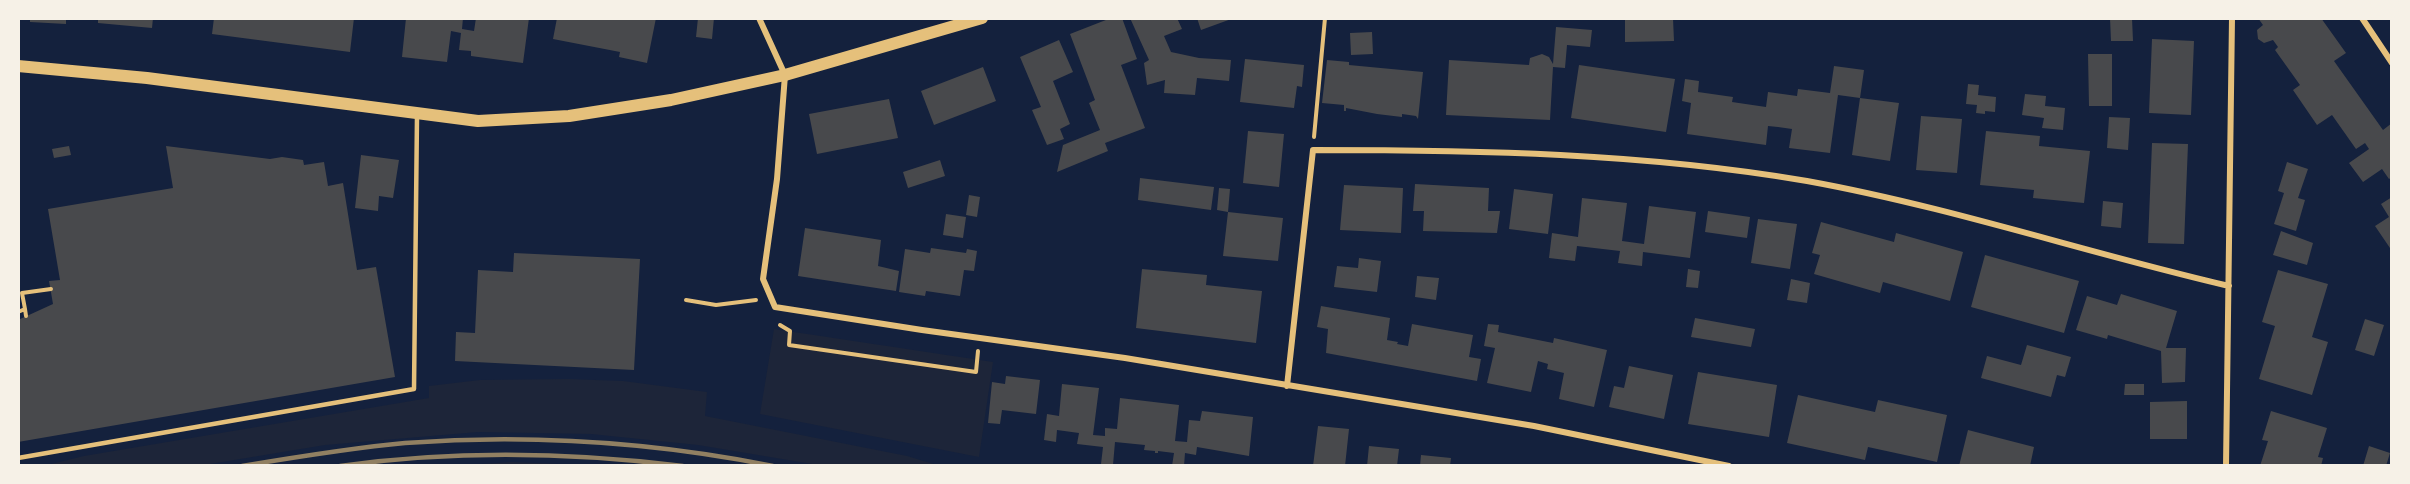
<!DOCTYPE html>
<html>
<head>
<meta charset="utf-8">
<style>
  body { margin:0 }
  #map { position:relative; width:2410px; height:484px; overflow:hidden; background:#14213d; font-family:"Asap Condensed",sans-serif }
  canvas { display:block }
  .frame { position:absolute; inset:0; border:20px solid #f6f1e7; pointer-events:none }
</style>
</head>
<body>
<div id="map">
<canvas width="2410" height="484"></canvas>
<div class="frame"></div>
</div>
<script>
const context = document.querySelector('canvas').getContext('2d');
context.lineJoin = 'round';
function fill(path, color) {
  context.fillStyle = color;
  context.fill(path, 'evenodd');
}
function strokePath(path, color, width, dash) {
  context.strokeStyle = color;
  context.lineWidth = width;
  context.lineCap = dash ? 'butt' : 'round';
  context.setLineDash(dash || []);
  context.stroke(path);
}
const green = new Path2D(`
  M774,329L993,362L979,457L760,414Z
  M568,379L623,381L707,392L705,416L907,456L940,466H824L698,445L591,434L478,432L325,445L198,466H43L84,456L429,398V386L480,380Z
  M512,462L604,466H453Z`);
const building = new Path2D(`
  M30,18H66V24L30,22Z
  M98,18H153L152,28L98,23Z
  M214,18H354L350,52L212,34Z
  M406,18H463L462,29L474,31L476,18H529L523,63L471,56V51L459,50L461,33L451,31L447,62L402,57Z
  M557,18H656L647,63L619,57L620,52L553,39Z
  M698,18H714L712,39L696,37Z
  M1111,18H1122L1137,59L1121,65L1145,128L1105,143L1108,151L1057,172L1063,145L1100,130L1089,103L1095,100L1070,34Z
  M1130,18H1177L1182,29L1164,36L1171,52L1199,58L1231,60L1229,81L1197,78L1195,95L1164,93L1165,80L1147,85L1144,63L1149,60Z
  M1197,18H1234L1201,30Z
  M1625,18H1673L1674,41L1625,42Z
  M2110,18H2132L2133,41H2111Z
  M2258,18H2314L2316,20L2321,18L2346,53L2334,61L2383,130L2392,123V177L2389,179L2382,169L2363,182L2349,163L2369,149L2365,143L2356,149L2332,115L2317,125L2293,90L2300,85L2275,50L2278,47L2273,40L2264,43L2258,39L2257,30L2263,25Z
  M1556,27L1592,30L1590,47L1567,45L1565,68L1553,67L1550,120L1446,115L1449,60L1529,65L1530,58L1542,54L1549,57L1553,64Z
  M1372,32L1373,54L1351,55L1350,33Z
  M2152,39L2194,41L2191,115L2149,113Z
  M1059,40L1073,72L1053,81L1070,124L1060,129L1064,139L1047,145L1032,110L1041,107L1020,57Z
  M2088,54H2112V106H2089Z
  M1245,59L1304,65L1302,87L1297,86L1294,108L1240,102Z
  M1327,60L1349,62V65L1423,72L1418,119L1416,116L1402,114V117L1377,114L1346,108V111H1344V105L1322,103Z
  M1579,65L1675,79L1666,132L1571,118Z
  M1834,66L1864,70L1860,98L1838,95L1830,153L1789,148L1792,129L1778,127L1768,126L1766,145L1687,134L1691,103L1682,101L1685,79L1699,81L1698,92L1733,97L1732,102L1766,107L1768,92L1797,96L1798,89L1830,93Z
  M983,67L996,101L934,125L921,91Z
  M1968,84L1979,85L1978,95L1996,97L1995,112L1985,111V114L1976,113L1977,105L1966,104Z
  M2025,94L2046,96L2045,106L2065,108L2063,130L2042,128L2044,118L2022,115Z
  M1860,98L1899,103L1890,161L1852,155Z
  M889,99L898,138L817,154L809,114Z
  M1921,116L1962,119L1957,173L1916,170Z
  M2109,117L2130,118L2128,150L2107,148Z
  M1248,131L1284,134L1279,187L1243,183Z
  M1986,131L2040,136L2039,146L2090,151L2084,203L2033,198L2034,190L1980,185Z
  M2152,143L2188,144L2184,244L2148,243Z
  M69,146L71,155L54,158L52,149Z
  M166,146L270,159L282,157L303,160L304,165L324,162L328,186L343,183L357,270L376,267L395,377L18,442V320L53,304L49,281L60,280L48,209L173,188Z
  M361,155L399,160L393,198L379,196L378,211L355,208Z
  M940,160L945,176L908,188L903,172Z
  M2287,162L2308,169L2298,198L2305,200L2296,231L2274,224L2284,193L2278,191Z
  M1140,178L1214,187L1211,210L1138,200Z
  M1415,184L1489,188L1488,211H1500L1497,233L1423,231L1424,211H1413Z
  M1344,185L1403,188L1401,233L1340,230Z
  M1219,188L1230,189L1228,212L1217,210Z
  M1514,189L1553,194L1548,234L1509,229Z
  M969,195L980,197L977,217L966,215Z
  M2392,197V251L2375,226L2389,217L2381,204Z
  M1582,198L1627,203L1622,241L1644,244L1649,206L1696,212L1690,258L1643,252L1642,266L1618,263L1620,251L1577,246L1575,261L1549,258L1552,233L1578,237Z
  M2103,201L2123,203L2121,228L2101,226Z
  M1708,211L1750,217L1747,238L1705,232Z
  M1228,212L1283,218L1278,261L1223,256Z
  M946,214L966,217L963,238L943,235Z
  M1758,219L1797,224L1790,269L1751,263Z
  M1821,222L1894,242L1896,233L1963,252L1950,301L1883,282L1880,293L1814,274L1820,255L1812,253Z
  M805,228L881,240L878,266L899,271L896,291L798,276Z
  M2281,231L2313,243L2307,265L2273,255Z
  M931,248L966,253L967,249L977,251L974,271L964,270L960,296L926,291L925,296L899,292L905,249L930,253Z
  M514,253L640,259L634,370L455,361L456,332L475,333L478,270L513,272Z
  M1985,255L2079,281L2064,333L1971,307Z
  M1359,258L1381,261L1377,292L1334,287L1337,266L1358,268Z
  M1142,269L1207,275L1206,285L1262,291L1256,343L1136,328Z
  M1688,269L1700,271L1698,288L1686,287Z
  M2278,270L2328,284L2312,337L2328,342L2312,395L2259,379L2275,326L2262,322Z
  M1417,276L1439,278L1436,300L1415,297Z
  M1791,279L1810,283L1807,303L1787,300Z
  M2121,294L2177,311L2166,348H2186L2185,382L2162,383L2161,351L2108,335L2107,339L2076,330L2087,296L2117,305Z
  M1321,306L1390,318L1387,340L1398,342L1397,344L1408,346L1412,324L1473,335L1469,357L1481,359L1477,381L1326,353L1328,329L1317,327Z
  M1695,318L1755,329L1751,347L1691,337Z
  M2365,319L2384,325L2374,356L2355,350Z
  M1488,324L1499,325L1498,332L1553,343L1554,338L1607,350L1594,407L1559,399L1564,373L1547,369L1548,364L1538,361L1531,392L1487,383L1495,348L1484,346Z
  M2027,345L2071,357L2065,377L2057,375L2051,397L1981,378L1987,356L2021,365Z
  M1629,366L1673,375L1664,419L1609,407L1614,386L1624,388Z
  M1698,372L1777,385L1769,437L1688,424Z
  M1006,376L1040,380L1036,414L1002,410L1000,424L988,423L992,382L1005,384Z
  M1062,384L1099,388L1093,435L1105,436V428L1117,429L1120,398L1179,405L1175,441L1187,442L1189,420L1200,421L1202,411L1253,417L1249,456L1197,447L1196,455L1185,453L1184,466H1172L1174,453L1158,451V453H1155V451L1144,450L1145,445L1115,442L1113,465L1101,464L1103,447L1077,444L1079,433L1057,430L1056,442L1044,440L1047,414L1059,416Z
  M2125,384H2144V395H2124Z
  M1798,395L1875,412L1878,400L1947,415L1937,462L1868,447L1865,460L1787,443Z
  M2187,401V439H2150V402Z
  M2271,411L2327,428L2318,457L2323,458L2321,466H2260L2268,441L2262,440Z
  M1318,426L1349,429L1345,466H1313Z
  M1968,430L2034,447L2030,466H1959Z
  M1369,446L1399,449L1397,466H1367Z
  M2369,446L2390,453L2386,466H2363Z
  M1421,455L1451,458L1450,466H1420Z`);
const path = new Path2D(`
  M1314,137L1325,18
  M686,300L716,305L756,300
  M25,309L22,293L51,289
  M18,312L25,309L26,316
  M780,325L790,331L789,345L976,372L978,351`);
const service = new Path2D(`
  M18,458L414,389L417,116`);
const minor = new Path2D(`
  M759,18L785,75L777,179L763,279L775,307L922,330L1125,358L1534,426L1729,466
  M2362,18L2392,63
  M1287,386L1313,150C1477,150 1644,153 1807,181C1950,207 2087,253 2229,286
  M2226,466L2232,18`);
const secondary = new Path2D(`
  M18,66L147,78L478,121L569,116L671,100L785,75L982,18`);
const rail = new Path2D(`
  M242,466C296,457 350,448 405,443C528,434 652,442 773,466
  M340,466C454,450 569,452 683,466`);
fill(green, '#1d2539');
fill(building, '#48494c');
strokePath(path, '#e5c07b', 4);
strokePath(service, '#e5c07b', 4.5);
strokePath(minor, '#e5c07b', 6);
strokePath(secondary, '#e5c07b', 12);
strokePath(rail, '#918062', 4.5);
</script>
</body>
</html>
